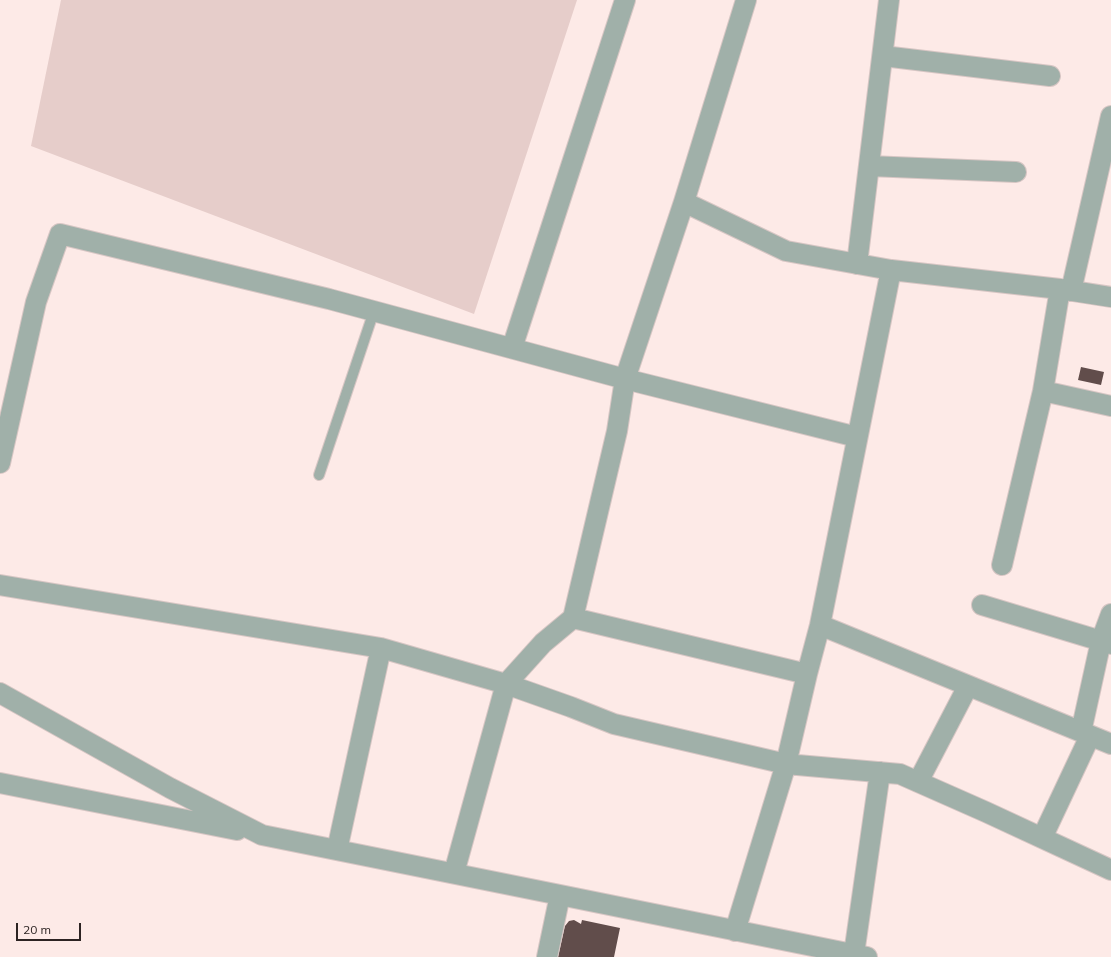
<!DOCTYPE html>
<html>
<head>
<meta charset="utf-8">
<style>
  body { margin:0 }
  #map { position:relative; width:1111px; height:957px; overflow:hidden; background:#fdeae7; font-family:Mulish,sans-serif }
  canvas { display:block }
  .scale { position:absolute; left:16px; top:923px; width:65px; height:18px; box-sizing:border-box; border:2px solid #2c2322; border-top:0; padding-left:5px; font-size:12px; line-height:14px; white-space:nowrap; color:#2c2322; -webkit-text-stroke:3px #fdeae7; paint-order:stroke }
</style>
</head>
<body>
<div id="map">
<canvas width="1111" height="957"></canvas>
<div class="scale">20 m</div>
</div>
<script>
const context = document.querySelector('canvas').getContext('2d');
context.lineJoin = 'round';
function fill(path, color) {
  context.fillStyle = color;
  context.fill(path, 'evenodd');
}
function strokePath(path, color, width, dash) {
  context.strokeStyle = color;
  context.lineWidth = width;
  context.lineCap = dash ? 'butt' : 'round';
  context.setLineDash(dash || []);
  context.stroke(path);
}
const green = new Path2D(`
  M61,0H577L474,314L31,146Z`);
const building = new Path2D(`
  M1081,367L1104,372L1101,385L1078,380Z
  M574,920L581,924L582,920L620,928L614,957H558L565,926L569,921Z`);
const service = new Path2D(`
  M319,475L374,311`);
const minor = new Path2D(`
  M746,0L684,202L786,251L891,270L1060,289L1111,297
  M883,56L1050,76
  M869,166L1016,172
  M857,264L889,0
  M891,270L820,625L807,674L786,764L900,774L986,812L1111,870
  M1071,291L1111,116
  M512,348L625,0
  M1043,391L1111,406
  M0,463L36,302L60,234L329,299L625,379L857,437
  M1002,565L1043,391L1060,289
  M0,585L381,648L506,684L571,707L614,724L786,764L735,931
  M982,605L1111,644
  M573,618L617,431L625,379L684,202
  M820,625L1111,744
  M0,693L170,788L262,835L560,895
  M1081,732L1101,641L1111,614
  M918,782L968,686
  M0,783L237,830
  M1042,838L1090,736
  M337,850L381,648
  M454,873L506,684L543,643L573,618L807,674
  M854,954L880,772
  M547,957L560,895L867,957`);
fill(green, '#e6cdca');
fill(building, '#614d4b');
strokePath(service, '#d7c6c4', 12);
strokePath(minor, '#d7c6c4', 22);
strokePath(service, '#a0b0a9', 10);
strokePath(minor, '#a0b0a9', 20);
</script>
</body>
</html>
